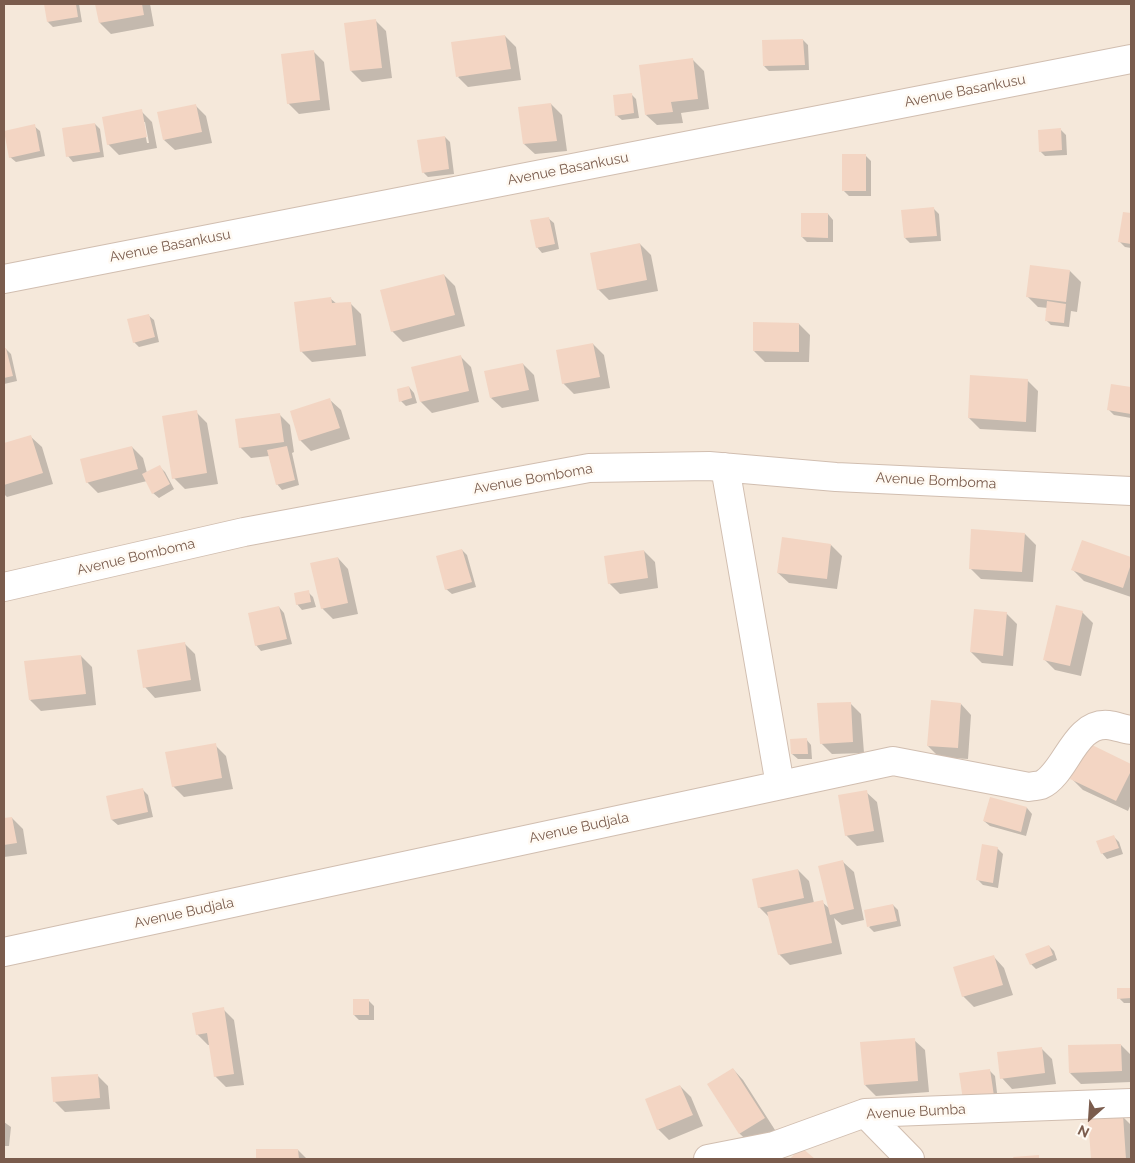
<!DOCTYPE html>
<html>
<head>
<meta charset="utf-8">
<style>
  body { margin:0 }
  #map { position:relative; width:1135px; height:1163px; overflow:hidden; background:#fdf6ec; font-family:Raleway,sans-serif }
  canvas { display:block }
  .frame { position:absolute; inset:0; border:5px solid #7a5c4d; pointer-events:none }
  .north { position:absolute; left:1065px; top:1093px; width:50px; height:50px; -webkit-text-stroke:4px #fffaf3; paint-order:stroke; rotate:206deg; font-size:14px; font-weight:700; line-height:20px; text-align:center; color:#7a5c4d }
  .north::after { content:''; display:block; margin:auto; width:18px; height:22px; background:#7a5c4d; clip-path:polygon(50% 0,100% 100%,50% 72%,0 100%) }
</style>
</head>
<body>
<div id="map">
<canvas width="1135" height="1163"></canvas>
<div class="frame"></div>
<div class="north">N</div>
</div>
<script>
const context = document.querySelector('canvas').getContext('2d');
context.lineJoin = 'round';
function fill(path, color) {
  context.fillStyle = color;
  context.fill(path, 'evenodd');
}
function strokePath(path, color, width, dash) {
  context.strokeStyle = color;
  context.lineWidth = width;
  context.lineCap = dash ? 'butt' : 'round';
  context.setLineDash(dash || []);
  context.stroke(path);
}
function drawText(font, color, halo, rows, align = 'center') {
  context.font = font + ' Raleway,sans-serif';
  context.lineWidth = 5;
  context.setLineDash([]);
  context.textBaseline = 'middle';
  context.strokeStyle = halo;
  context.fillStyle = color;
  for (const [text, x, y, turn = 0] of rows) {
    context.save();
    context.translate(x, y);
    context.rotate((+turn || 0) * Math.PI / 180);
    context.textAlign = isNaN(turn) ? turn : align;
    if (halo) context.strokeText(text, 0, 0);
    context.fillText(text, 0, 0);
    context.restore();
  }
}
const residential = new Path2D(`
  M4,4H1131V1159H4Z`);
const shadow = new Path2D(`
  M45,4H79L82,22L53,27L48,22Z
  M97,4H150L154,26L111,34L100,23Z
  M375,20L386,31L392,78L362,82L351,71Z
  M505,36L516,47L521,80L468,87L458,77Z
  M803,40L808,45L809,70L769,71L764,66Z
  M313,51L324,62L330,110L299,114L288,103Z
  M693,60L704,71L709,109L681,113L683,123L657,125L646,115Z
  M631,94L636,99L639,118L622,120L616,115Z
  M551,104L562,115L567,151L535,154L524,144Z
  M195,105L206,116L212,143L175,150L164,140Z
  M141,111L152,122L157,148L119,155L108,144ZM143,122H145L149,143H147Z
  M95,124L100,129L104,157L73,162L68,156Z
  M34,126L40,131L45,156L16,162L10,157Z
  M1060,129L1066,135L1067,155L1045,156L1040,151Z
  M445,137L450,142L454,174L428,177L423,172Z
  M865,155L871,161V196H849L843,190Z
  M934,209L939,214L941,241L910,243L905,238Z
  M1124,213L1131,214V248L1125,247L1120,242Z
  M828,214L833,220V242H807L802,237Z
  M548,218L554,223L559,249L542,253L537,247Z
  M640,244L651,255L658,291L609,300L598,289Z
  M1070,271L1081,282L1077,312L1071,311L1069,327L1051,325L1046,320L1048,308L1038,307L1027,296Z
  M444,275L455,286L465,326L403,342L392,331Z
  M331,299L337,304L350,303L361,314L366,356L312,362L301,351Z
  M148,315L154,320L159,342L139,347L134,342Z
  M799,324L810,335L809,362H765L754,351Z
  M593,344L604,355L610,388L574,394L563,383Z
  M6,349L11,354L17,381L4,384V350Z
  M460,356L471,367L479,402L432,413L421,402L413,368Z
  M523,364L534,375L539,401L502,408L491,398Z
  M1027,380L1038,391L1036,432L980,429L969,418Z
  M1112,385L1131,388V418L1114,415L1109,410Z
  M409,387L414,393L417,403L406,406L401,401Z
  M330,400L341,410L350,439L311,451L300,440Z
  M196,412L207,423L218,484L185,489L174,478Z
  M279,414L290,425L294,452L292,453L299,485L282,490L277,484L269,456L251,458L240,447Z
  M31,437L42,447L53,484L7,497L4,494V445Z
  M132,447L143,458L147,473L160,467L165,472L174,489L159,498L153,493L147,481L98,493L87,482Z
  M1025,534L1036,545L1033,582L981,579L970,568Z
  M1083,542L1131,559V597L1084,581L1073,570Z
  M831,545L842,556L837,589L789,583L778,573Z
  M462,550L467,555L476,587L452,594L446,589Z
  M644,551L655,562L658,588L620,594L609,583Z
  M338,558L348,569L358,614L333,619L322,608Z
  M308,592L313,597L316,607L302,610L297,604Z
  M279,607L284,613L292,644L261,651L256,645Z
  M1082,612L1093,623L1081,676L1055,670L1044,659Z
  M1006,613L1017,624L1013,666L982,663L971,652Z
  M184,643L195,654L201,691L155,698L145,687Z
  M81,656L92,667L96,705L41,711L30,700Z
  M850,703L861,714L864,753L832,754L821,743Z
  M961,704L971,715L968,759L939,757L928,746Z
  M806,739L811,745L812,759H798L792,754Z
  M215,745L226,756L233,789L184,797L173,786Z
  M1088,745L1131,766V804L1128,811L1083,790L1072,779Z
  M143,790L148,795L153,817L118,825L112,820L107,797Z
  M866,792L877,802L884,842L857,846L846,835Z
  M990,799L1027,808L1032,814L1026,836L990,826L984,821Z
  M12,818L23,829L27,854L4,857V820Z
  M1114,837L1119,842L1123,854L1107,859L1102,853Z
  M997,848L1003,854L998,888L983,885L978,880Z
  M843,862L854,872L864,920L842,925L834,918L842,954L790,965L779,954L770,918L759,907L798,870L809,881L814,903L822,902L830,909Z
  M893,905L898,910L901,926L874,932L869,927Z
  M1049,946L1054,951L1057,960L1036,969L1031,964Z
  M994,957L1004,968L1013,995L974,1007L963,996Z
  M1119,989H1131V1003H1124L1119,998Z
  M369,1001L374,1006V1020H359L354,1015Z
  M223,1009L234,1020L244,1085L226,1087L215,1076L210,1045H208L197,1034Z
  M914,1040L925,1050L929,1092L876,1096L865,1085Z
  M1121,1045L1131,1055V1082L1081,1084L1070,1073Z
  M1041,1048L1052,1059L1056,1084L1012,1089L1002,1078Z
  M733,1069L743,1080L775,1130L751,1144L740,1134L709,1084Z
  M990,1071L995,1076L998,1101L969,1105Z
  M97,1075L108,1086L110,1109L65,1112L54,1101Z
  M680,1086L691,1097L703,1126L669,1140L658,1129Z
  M1123,1117L1131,1125V1159H1092L1089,1119Z
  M4,1122L11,1127L9,1146H4Z
  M298,1150L307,1159H257V1151Z`);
const building = new Path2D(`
  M44,4H76L78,17L47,22Z
  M95,4H142L144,15L99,23Z
  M376,19L382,68L350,71L344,23Z
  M505,35L511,69L456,77L451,42Z
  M803,39L805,65L763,66L762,40Z
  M314,50L320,100L287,104L281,54Z
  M693,58L698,99L671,102L673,112L645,115L639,65Z
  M632,93L634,113L615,116L613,95Z
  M551,103L557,141L523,144L518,107Z
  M196,104L202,132L163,140L157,112Z
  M142,109L147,137L107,145L102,117Z
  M95,123L100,152L66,157L62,128Z
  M35,124L40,151L9,158L4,131Z
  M1061,128L1062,150L1039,152L1038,130Z
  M445,136L449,169L422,173L417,140Z
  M842,154H866V191H842Z
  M934,207L937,236L904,238L901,210Z
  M1123,212L1131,213V244L1118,242Z
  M801,213H828V238L801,237Z
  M549,217L555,244L536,248L530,220Z
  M640,243L647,280L597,290L590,253Z
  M1030,265L1070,270L1066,302L1026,297Z
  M444,274L455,315L391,332L380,290Z
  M331,297L332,303L351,302L356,345L300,352L294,302Z
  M1047,301L1066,304L1064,323L1045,321Z
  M149,314L155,337L133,343L127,319Z
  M753,322L799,323V352L753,351Z
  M593,343L600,377L562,384L556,350Z
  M4,348H6L13,376L4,378Z
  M461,355L469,391L420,402L411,367Z
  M523,363L529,390L490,398L484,371Z
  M970,375L1028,379L1026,422L968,418Z
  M1111,384L1131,387V414L1107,410Z
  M409,386L412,398L399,402L397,389Z
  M330,398L340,428L299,441L290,411Z
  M197,410L207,473L172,479L162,416Z
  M280,413L284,442L239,448L235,419Z
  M31,435L43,473L4,485V443Z
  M132,446L138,469L86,483L80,459Z
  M287,446L295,480L276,485L267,450Z
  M160,465L170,484L152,494L142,474Z
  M971,529L1025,533L1022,572L969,569Z
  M782,537L831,544L827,579L777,573Z
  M1082,540L1131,557V564L1123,588L1071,570Z
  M462,549L472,582L445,590L436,556Z
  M644,550L648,578L608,584L604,556Z
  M338,557L348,603L321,609L310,563Z
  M309,590L311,602L296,605L294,593Z
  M1056,605L1083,611L1070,666L1043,660Z
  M279,606L287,639L255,646L248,613Z
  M974,609L1007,612L1003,656L970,652Z
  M185,642L191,680L143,688L137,650Z
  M81,655L86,694L29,700L24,661Z
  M931,700L961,703L958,748L927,746Z
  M851,702L853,742L820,744L817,703Z
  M807,738L808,754H791L790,739Z
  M216,743L222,778L172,787L165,752Z
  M1088,743L1131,764V771L1116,801L1070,779Z
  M143,788L148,812L111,820L106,796Z
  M867,790L874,831L845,836L838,795Z
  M990,797L1027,807L1021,832L983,821Z
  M12,817L17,843L4,845V818Z
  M1114,835L1119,848L1101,854L1096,841Z
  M982,844L998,847L993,883L976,880Z
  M843,860L854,909L830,915L818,866Z
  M798,869L804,898L758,908L752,879Z
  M823,900L832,943L778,955L767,912Z
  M893,904L897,921L867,927L864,910Z
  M1049,945L1053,955L1030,965L1025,954Z
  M994,955L1003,985L962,997L953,967Z
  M1117,988H1131V998L1117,999Z
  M353,999H369V1015H353Z
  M224,1007L234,1074L214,1077L207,1033L196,1035L192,1013Z
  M915,1038L918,1081L864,1085L860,1042Z
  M1121,1044L1122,1071L1069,1073L1068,1045Z
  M1042,1047L1045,1073L1000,1079L997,1052Z
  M733,1068L765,1118L739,1134L707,1084Z
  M990,1069L994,1096L963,1100L959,1073Z
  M98,1074L100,1098L53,1102L51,1077Z
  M680,1085L693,1115L657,1130L645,1099Z
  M1123,1115L1126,1159H1091L1088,1118Z
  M801,1147L815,1159H790Z
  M256,1149H298L299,1159H256Z
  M1039,1155V1159H1014L1013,1157Z`);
const minor = new Path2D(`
  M4,279L1131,59
  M725,467L780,785
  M4,587L244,532L589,468L709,466L836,477L1131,491
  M4,952L893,761L1029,787C1033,786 1037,786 1041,785C1066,774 1074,722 1108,725C1116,726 1124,729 1131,730
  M865,1113L910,1159
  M708,1159L774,1146L865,1113L1131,1103`);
const streetNames = [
  ["Avenue Basankusu",965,91,-11],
  ["Avenue Basankusu",568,169,-11],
  ["Avenue Basankusu",170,246,-11],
  ["Avenue Bomboma",533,479,-10],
  ["Avenue Bomboma",936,481,3],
  ["Avenue Bomboma",136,557,-13],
  ["Avenue Budjala",579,828,-12],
  ["Avenue Budjala",184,913,-12],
  ["Avenue Bumba",916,1112,-3]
];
fill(residential, '#f5e8da');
fill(shadow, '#0003');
fill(building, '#f3d5c3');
strokePath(minor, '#d1beb0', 30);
strokePath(minor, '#fff', 28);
drawText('14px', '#7a5c4d', '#fffaf3', streetNames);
</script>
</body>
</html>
